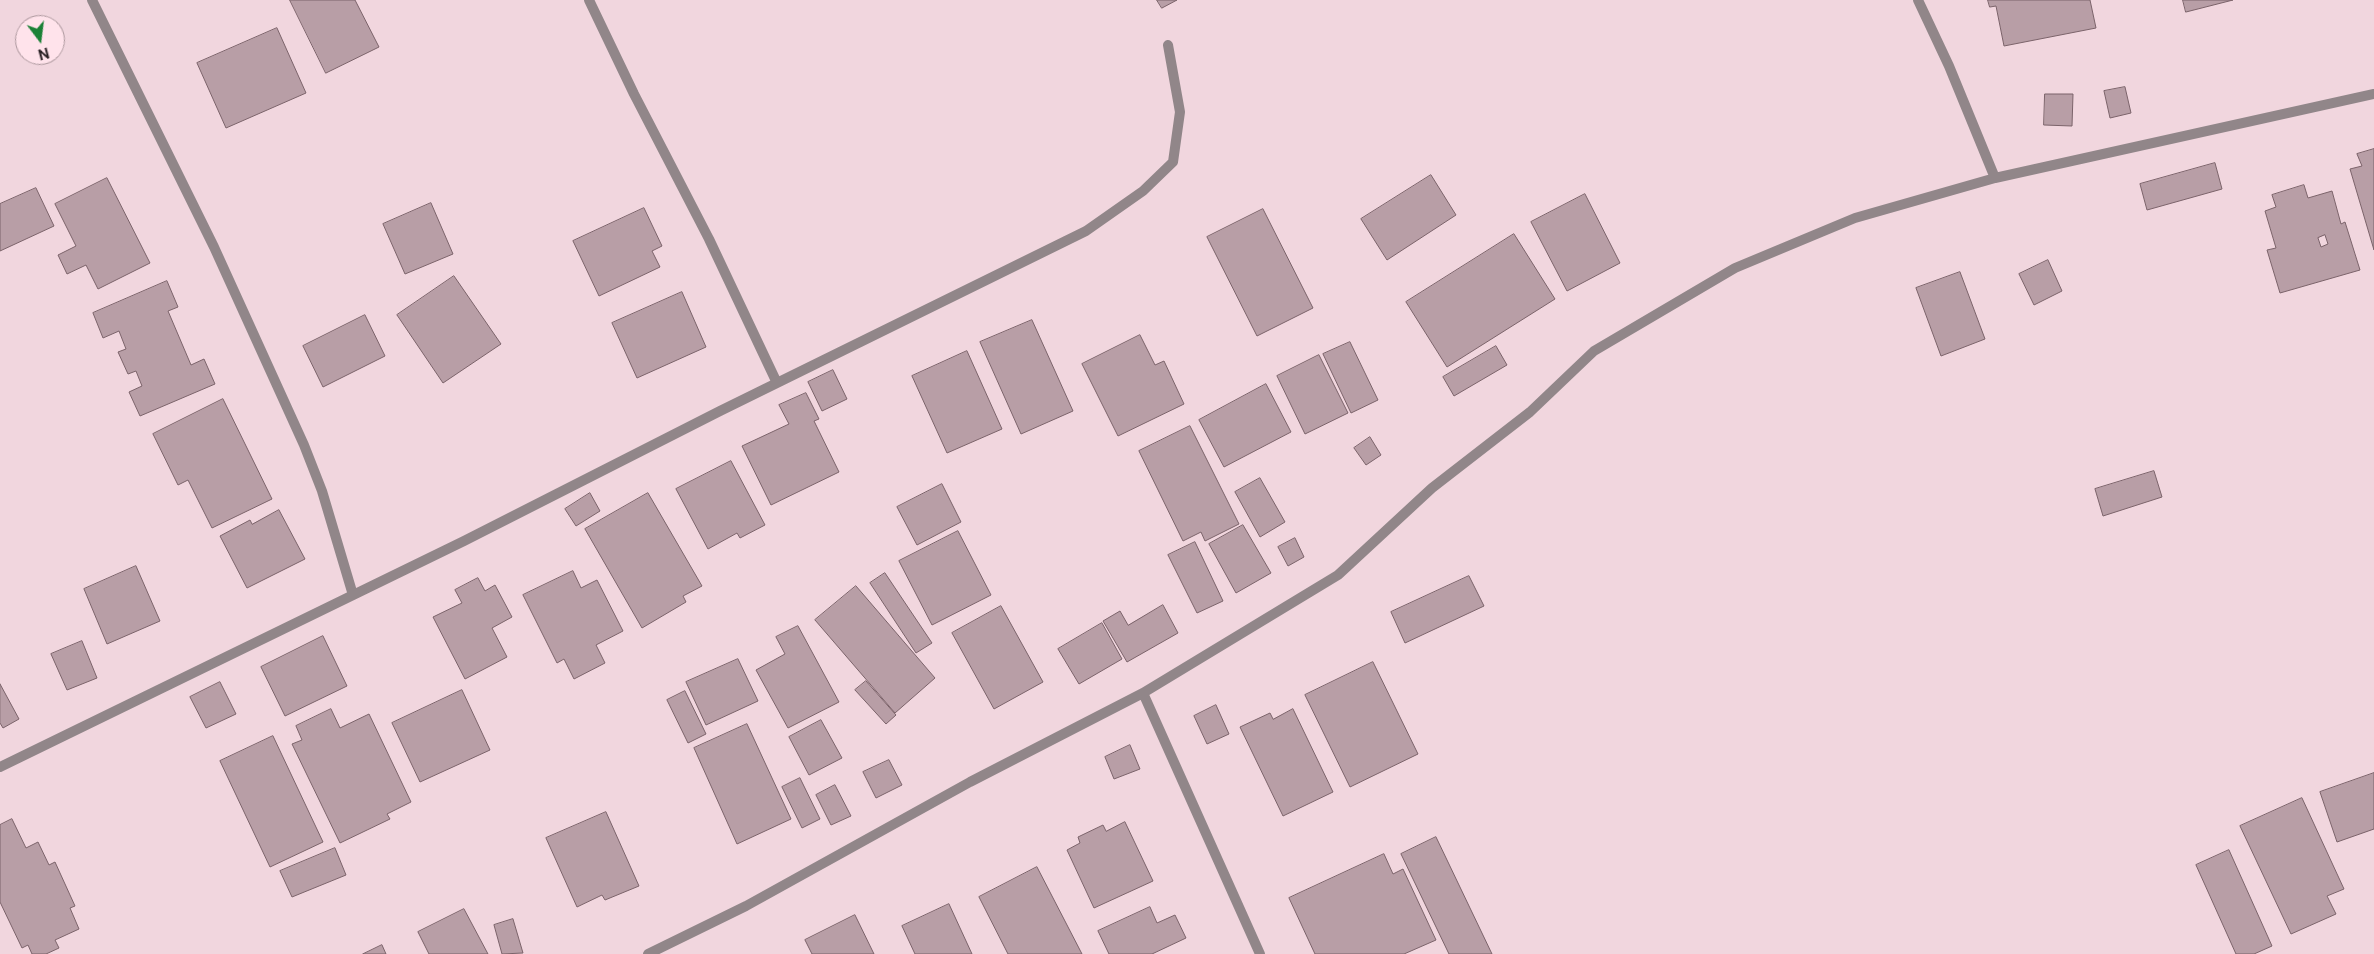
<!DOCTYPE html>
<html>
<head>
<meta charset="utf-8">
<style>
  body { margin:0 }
  #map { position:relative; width:2374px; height:954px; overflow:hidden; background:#f1d6de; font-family:"Public Sans",sans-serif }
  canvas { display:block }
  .north { position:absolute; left:15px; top:15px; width:50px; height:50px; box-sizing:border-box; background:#ffe3eb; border:1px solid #aa959b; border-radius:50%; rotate:165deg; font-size:14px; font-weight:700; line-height:20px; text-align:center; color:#2a2124 }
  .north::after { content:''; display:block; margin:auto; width:18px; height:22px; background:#1b8136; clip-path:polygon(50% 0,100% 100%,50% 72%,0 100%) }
</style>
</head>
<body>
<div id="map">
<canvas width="2374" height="954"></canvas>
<div class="north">N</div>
</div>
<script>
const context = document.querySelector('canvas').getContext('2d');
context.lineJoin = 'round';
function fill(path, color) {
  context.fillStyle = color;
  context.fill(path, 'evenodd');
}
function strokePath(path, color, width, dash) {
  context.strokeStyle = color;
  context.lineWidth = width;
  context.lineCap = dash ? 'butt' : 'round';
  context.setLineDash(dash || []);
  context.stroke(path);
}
const building = new Path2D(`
  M290,0H355L379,47L326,73Z
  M1157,0H1177L1162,8Z
  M1988,0H2090L2096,28L2004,46L1996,6L1990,7Z
  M2183,0H2233L2186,12Z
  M277,28L306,93L226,128L197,63Z
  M2125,87L2131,113L2110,118L2104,91Z
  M2045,94H2073L2072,126L2044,125Z
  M2374,149V250L2350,169L2362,166L2357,154Z
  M2215,163L2222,189L2147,210L2140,184Z
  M1431,175L1456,215L1387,260L1361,219Z
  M107,178L150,263L98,289L86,265L67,274L58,255L76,246L55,204Z
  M2304,185L2308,198L2332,191L2341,224L2345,222L2360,270L2280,293L2267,250L2276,248L2265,211L2276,207L2272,195ZM2325,235L2328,244L2321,247L2318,238Z
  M36,188L54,226L0,251V204Z
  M1585,194L1620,263L1567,291L1531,222Z
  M431,203L453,254L405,274L383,224Z
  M644,208L662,246L652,251L660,267L599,296L573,241Z
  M1263,209L1313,308L1257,336L1207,237Z
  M1514,234L1555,299L1447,367L1406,302Z
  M2048,260L2062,291L2034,305L2019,274Z
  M1960,272L1985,339L1941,356L1916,288Z
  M454,276L501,344L443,383L397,315Z
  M167,281L178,307L168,311L191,365L204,359L215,384L140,416L129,392L142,386L136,371L128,374L118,352L126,349L119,331L103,338L93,313Z
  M682,292L706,347L637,378L612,323Z
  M365,315L385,356L323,387L303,346Z
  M1032,320L1073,411L1021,434L980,342Z
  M1140,335L1155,365L1164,361L1184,404L1118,436L1082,364Z
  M1350,342L1378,400L1351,413L1323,354Z
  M1496,346L1507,365L1454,396L1443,377Z
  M967,351L1002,429L947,453L912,376Z
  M1319,355L1348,413L1305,434L1277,376Z
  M833,370L847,399L822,411L808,382Z
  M1266,384L1291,432L1224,467L1199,420Z
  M806,393L819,419L814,421L839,472L771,505L742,446L789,424L779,405Z
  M223,399L272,499L212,528L188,480L178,485L153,434Z
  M1190,426L1239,524L1205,541L1201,532L1183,541L1139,451Z
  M1370,437L1381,455L1366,465L1354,448Z
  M731,461L765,525L740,538L737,533L708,549L676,489Z
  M2154,471L2162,497L2103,516L2095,489Z
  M1260,478L1285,522L1260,537L1235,492Z
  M942,484L961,522L917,545L897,507Z
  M590,493L600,511L576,526L565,509Z
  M648,493L702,586L683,596L686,602L642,628L585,529Z
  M279,510L305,559L247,588L220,536L250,520L252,524Z
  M1243,525L1271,573L1236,593L1209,544Z
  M958,531L991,595L932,625L899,561Z
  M1295,538L1304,557L1288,566L1278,547Z
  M1195,542L1223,601L1197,613L1168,555Z
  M136,566L160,621L107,644L84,589Z
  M573,571L581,588L597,580L623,631L596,645L605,663L574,679L564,659L557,663L523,595Z
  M885,573L932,643L916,653L870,583Z
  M1469,576L1484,606L1405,643L1391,612Z
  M478,578L485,591L495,585L512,617L492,628L507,657L465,679L433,617L462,603L455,590Z
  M856,586L935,678L895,713L815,620Z
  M1163,605L1178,633L1127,662L1103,621L1120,611L1128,625Z
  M1001,606L1043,682L994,709L952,633Z
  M1102,623L1122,659L1079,684L1058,649Z
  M798,626L839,702L788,728L756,670L785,654L776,637Z
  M323,636L347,686L285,716L261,667Z
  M82,641L97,678L67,690L51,654Z
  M738,659L758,701L706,725L686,682Z
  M1373,662L1418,754L1350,787L1305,695Z
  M866,681L896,715L886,724L855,690Z
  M220,682L236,714L206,728L190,697Z
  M0,684L19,719L3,728L0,723Z
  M462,690L490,750L420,782L392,723Z
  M685,691L706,734L688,743L667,700Z
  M1216,705L1229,734L1207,744L1194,716Z
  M331,709L340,728L369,714L411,802L387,814L390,819L340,843L292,744L302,740L296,726Z
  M1293,709L1333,792L1283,816L1240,727L1270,713L1273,719Z
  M821,720L842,758L809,775L789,737Z
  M747,724L791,819L737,844L694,748Z
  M273,736L323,842L270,867L220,761Z
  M1130,745L1140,769L1114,779L1105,757Z
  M889,760L902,785L876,798L863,772Z
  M2374,773V829L2337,842L2320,792Z
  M800,778L820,819L802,828L782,787Z
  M835,785L851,816L831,825L816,795Z
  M2302,798L2344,889L2327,896L2336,914L2291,934L2240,826Z
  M606,812L639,886L605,900L602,895L577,907L546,838Z
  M12,819L26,848L38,842L49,865L55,862L75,906L70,908L79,929L55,940L59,948L46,954H32L28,945L22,948L0,902V825Z
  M1125,822L1153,881L1094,908L1067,850L1080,843L1078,837L1103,825L1106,831Z
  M1436,837L1492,954H1449L1401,854Z
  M335,848L346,875L292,897L280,871Z
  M2229,850L2272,946L2254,954H2236L2196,865Z
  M1384,854L1393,874L1403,869L1436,940L1404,954H1315L1289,898Z
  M1037,867L1082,954H1008L979,897Z
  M949,904L972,954H915L902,926Z
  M1150,907L1157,923L1175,915L1186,938L1152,954H1109L1098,931Z
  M464,909L488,954H429L418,932Z
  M855,915L874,954H812L805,940Z
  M513,919L523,953L502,954L494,925Z
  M382,945L386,954H363Z`);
const minor = new Path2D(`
  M92,0L214,247L304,445L322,491L353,595
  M589,0L634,94L709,239L777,383
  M1918,0L1949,66L1995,178
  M1143,693L1260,954
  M0,767L464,541L720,411L1086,231L1143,191L1173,162L1180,112L1168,45
  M648,954L746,906L970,782L1143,693L1338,575L1432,488L1530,412L1594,351L1735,268L1855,218L1995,178L2374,94`);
fill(building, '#b89ea6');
strokePath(building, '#7b636a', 1);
strokePath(minor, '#918689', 10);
</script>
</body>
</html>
